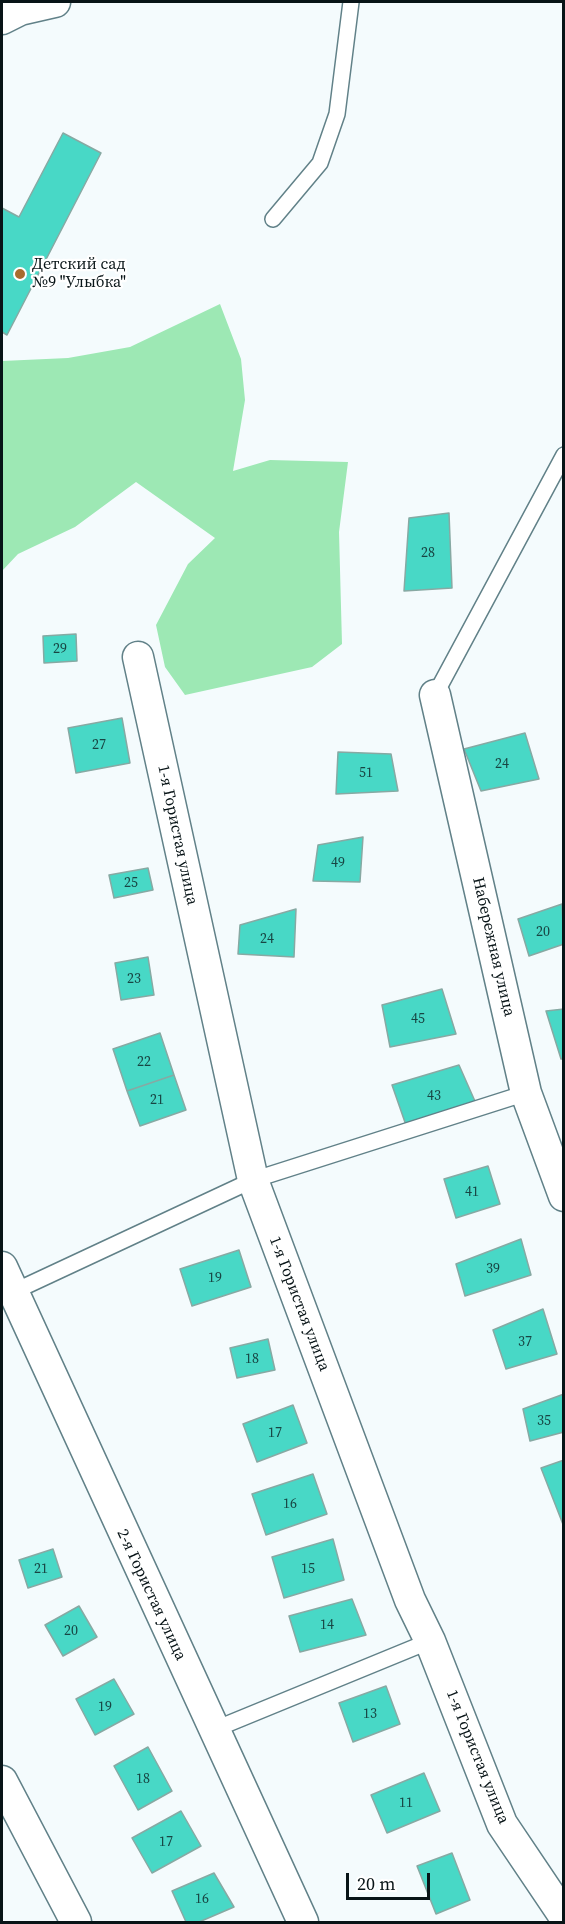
<!DOCTYPE html>
<html>
<head>
<meta charset="utf-8">
<style>
  body { margin:0 }
  #map { position:relative; width:565px; height:1924px; overflow:hidden; background:#f4fbfd; font-family:"Source Serif 4",serif }
  canvas { display:block }
  .frame { position:absolute; inset:0; border:3px solid #081417; pointer-events:none }
  .scale { position:absolute; left:346px; top:1873px; width:84px; height:27px; box-sizing:border-box; border:3px solid #081417; border-top:0; padding-left:8px; font-size:18px; line-height:21px; white-space:nowrap; color:#081417; -webkit-text-stroke:4px #fff; paint-order:stroke }
</style>
</head>
<body>
<div id="map">
<canvas width="565" height="1924"></canvas>
<div class="frame"></div>
<div class="scale">20 m</div>
</div>
<script>
const context = document.querySelector('canvas').getContext('2d');
context.lineJoin = 'round';
function fill(path, color) {
  context.fillStyle = color;
  context.fill(path, 'evenodd');
}
function strokePath(path, color, width, dash) {
  context.strokeStyle = color;
  context.lineWidth = width;
  context.lineCap = dash ? 'butt' : 'round';
  context.setLineDash(dash || []);
  context.stroke(path);
}
function drawText(font, color, halo, rows, align = 'center') {
  context.font = font + ' "Source Serif 4",serif';
  context.lineWidth = 4.5;
  context.setLineDash([]);
  context.textBaseline = 'middle';
  context.strokeStyle = halo;
  context.fillStyle = color;
  for (const [text, x, y, turn = 0] of rows) {
    context.save();
    context.translate(x, y);
    context.rotate((+turn || 0) * Math.PI / 180);
    context.textAlign = isNaN(turn) ? turn : align;
    if (halo) context.strokeText(text, 0, 0);
    context.fillText(text, 0, 0);
    context.restore();
  }
}
const green = new Path2D(`
  M220,304L241,359L245,400L233,471L270,460L348,462L339,532L342,644L312,667L185,695L165,667L156,625L188,564L215,538L136,482L75,527L18,554L2,571V361L68,358L130,347Z`);
const building = new Path2D(`
  M63,133L101,153L7,335L2,332V208L19,217Z
  M449,513L452,588L404,591L409,518Z
  M76,634L77,661L44,663L43,636Z
  M122,718L130,763L76,773L68,728Z
  M525,733L539,779L481,791L464,749Z
  M338,752L391,754L398,791L336,794Z
  M363,837L360,882L313,881L318,845Z
  M148,868L153,890L114,898L109,875Z
  M562,904L564,944L529,956L518,919Z
  M296,909L294,957L238,954L240,925Z
  M148,957L154,995L121,1000L115,963Z
  M442,989L456,1034L390,1047L382,1005Z
  M564,1009V1059H561L546,1011Z
  M160,1033L174,1075L127,1091L113,1049Z
  M459,1065L478,1108L408,1131L392,1085Z
  M174,1075L186,1110L140,1126L127,1091Z
  M488,1166L500,1204L456,1218L444,1179Z
  M521,1239L531,1275L465,1296L456,1264Z
  M239,1250L251,1287L192,1306L180,1269Z
  M543,1309L557,1354L506,1369L493,1330Z
  M268,1339L275,1370L237,1378L230,1348Z
  M564,1394V1432L530,1441L523,1409Z
  M293,1405L307,1443L257,1462L243,1424Z
  M564,1460V1527L541,1468Z
  M313,1474L327,1514L266,1535L252,1494Z
  M333,1539L344,1580L284,1598L272,1557Z
  M53,1549L62,1577L28,1588L19,1560Z
  M352,1599L366,1635L300,1652L289,1616Z
  M79,1606L97,1637L63,1656L45,1625Z
  M114,1679L134,1714L95,1735L76,1699Z
  M386,1686L400,1724L353,1742L339,1703Z
  M148,1747L172,1791L138,1810L114,1766Z
  M424,1773L440,1811L387,1833L371,1795Z
  M181,1811L201,1846L152,1873L132,1838Z
  M452,1853L470,1900L436,1914L417,1866Z
  M214,1873L234,1907L199,1922H186L172,1891Z`);
const lane = new Path2D(`
  M273,219L320,163L337,114L351,2
  M435,695L564,455
  M13,1292L253,1180L526,1093
  M213,1730L430,1641`);
const street = new Path2D(`
  M2,19L20,10L55,2
  M138,657L253,1180L410,1600L430,1641L502,1824L564,1916
  M435,695L526,1093L564,1196
  M2,1267L303,1922
  M2,1781L76,1922`);
const markers = [
  [20,274,6,"#a86c2e"]
];
const numberNames = [
  ["28",428,553],
  ["29",60,649],
  ["27",99,745],
  ["24",502,764],
  ["51",366,773],
  ["49",338,863],
  ["25",131,883],
  ["20",543,932],
  ["24",267,939],
  ["23",134,979],
  ["45",418,1019],
  ["22",144,1062],
  ["43",434,1096],
  ["21",157,1100],
  ["41",472,1192],
  ["39",493,1269],
  ["19",215,1278],
  ["37",525,1342],
  ["18",252,1359],
  ["35",544,1421],
  ["17",275,1433],
  ["16",290,1504],
  ["21",41,1569],
  ["15",308,1569],
  ["14",327,1625],
  ["20",71,1631],
  ["19",105,1707],
  ["13",370,1714],
  ["18",143,1779],
  ["11",406,1803],
  ["17",166,1842],
  ["16",202,1899]
];
const poiNames = [
  ["Детский сад",32,265],
  ["№9 \"Улыбка\"",32,283]
];
const streetNames = [
  ["1-я Гористая улица",177,835,78],
  ["Набережная улица",493,947,77],
  ["1-я Гористая улица",299,1304,69],
  ["2-я Гористая улица",151,1595,65],
  ["1-я Гористая улица",477,1757,68]
];
fill(green, '#9de8b4');
fill(building, '#48d8c6');
strokePath(building, '#87a9a3', 1.5);
strokePath(lane, '#618188', 18);
strokePath(street, '#618188', 33);
strokePath(lane, '#fff', 15);
strokePath(street, '#fff', 30);
for (const [x, y, r, color] of markers) {
  const dot = new Path2D();
  dot.arc(x, y, r, 0, 2 * Math.PI);
  context.fillStyle = color;
  context.fill(dot);
  strokePath(dot, '#fff', 2);
}
drawText('14px', '#184543', null, numberNames);
drawText('16px', '#081417', '#fff', poiNames, 'left');
drawText('16px', '#081417', '#fff', streetNames);
</script>
</body>
</html>
